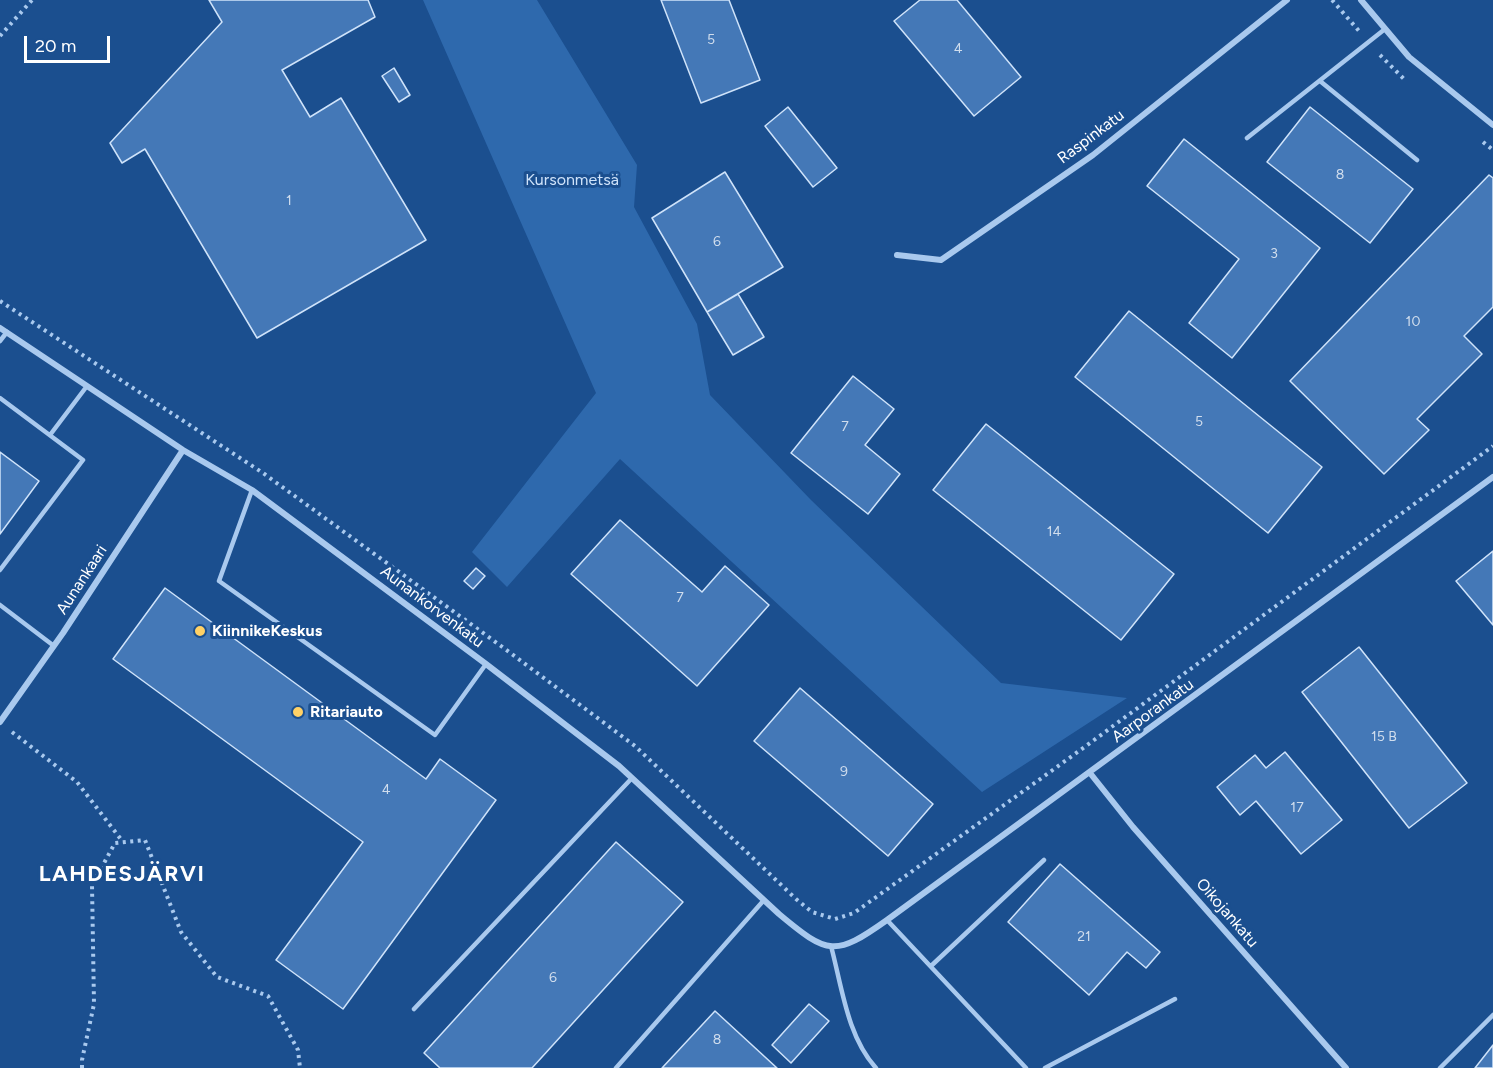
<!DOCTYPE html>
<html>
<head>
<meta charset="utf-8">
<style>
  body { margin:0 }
  #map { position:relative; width:1493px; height:1068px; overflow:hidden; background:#1b4f8f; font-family:Figtree,sans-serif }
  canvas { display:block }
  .scale { position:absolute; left:24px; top:36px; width:86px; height:27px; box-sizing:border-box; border:3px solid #fff; border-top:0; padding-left:8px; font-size:18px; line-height:21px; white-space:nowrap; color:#fff; -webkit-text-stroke:4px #1b4f8f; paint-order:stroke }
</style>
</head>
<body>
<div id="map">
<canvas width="1493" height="1068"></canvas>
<div class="scale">20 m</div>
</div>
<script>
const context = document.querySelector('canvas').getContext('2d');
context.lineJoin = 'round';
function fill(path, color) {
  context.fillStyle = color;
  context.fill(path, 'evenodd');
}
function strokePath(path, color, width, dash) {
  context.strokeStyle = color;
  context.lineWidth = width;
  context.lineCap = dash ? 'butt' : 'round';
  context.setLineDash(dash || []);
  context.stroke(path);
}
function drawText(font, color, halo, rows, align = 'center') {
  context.font = font + ' Figtree,sans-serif';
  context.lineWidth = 6;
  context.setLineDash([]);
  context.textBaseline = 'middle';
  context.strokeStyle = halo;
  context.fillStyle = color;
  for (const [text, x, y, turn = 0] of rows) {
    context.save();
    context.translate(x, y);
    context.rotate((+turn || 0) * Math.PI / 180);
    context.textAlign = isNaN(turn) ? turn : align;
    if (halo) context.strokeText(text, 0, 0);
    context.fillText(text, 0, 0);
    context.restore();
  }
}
const green = new Path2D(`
  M423,0H537L637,165L634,207L697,324L710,395L811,500L1001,683L1127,698L982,792L620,459L507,587L472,552L596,393Z`);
const building = new Path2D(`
  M209,0H368L375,17L282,70L310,117L341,98L426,240L257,338L145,149L122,163L110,143L222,22Z
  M661,0H729L760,80L701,103Z
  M920,0H957L1021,77L974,116L894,21Z
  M394,68L410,95L399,102L382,76Z
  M788,107L837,168L813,187L765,126Z
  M1310,107L1413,189L1370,243L1267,162Z
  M1184,139L1320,248L1232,358L1189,323L1239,259L1147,186Z
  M725,172L783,267L707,312L652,218Z
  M1489,175L1493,178V307L1464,336L1482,354L1417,419L1429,430L1384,474L1290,381Z
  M738,294L764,337L733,355L707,312Z
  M1129,311L1322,467L1268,533L1075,377Z
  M853,376L894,409L865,445L900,474L868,514L791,453Z
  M986,424L1174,574L1121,640L933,490Z
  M0,452L39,481L0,534Z
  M620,520L702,592L725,566L769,605L697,686L571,574Z
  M1493,551V625L1456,581Z
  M476,568L485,576L473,589L464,581Z
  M165,588L426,779L440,759L496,800L343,1009L276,960L363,842L113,659Z
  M1359,647L1467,783L1409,828L1302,692Z
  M800,688L933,804L888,856L754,741Z
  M1285,752L1342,820L1301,854L1256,801L1240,815L1217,787L1255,755L1266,768Z
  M616,842L683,902L532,1068H440L424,1053Z
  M1060,864L1160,952L1146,968L1127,952L1089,995L1008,922Z
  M809,1004L829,1021L791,1063L772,1045Z
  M715,1011L777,1068H662Z
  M1493,1045V1068H1475Z`);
const path = new Path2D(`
  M1332,0L1359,31
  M0,36L32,0
  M1380,55L1404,79
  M1483,142L1493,150
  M0,301L263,473L501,646L635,746L796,899L812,912L835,919L854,913L1086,746L1493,446
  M12,732L77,782L123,842
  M82,1068V1060L94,1004L92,885L115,843L145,840L181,932L217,977L268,996L298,1050L300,1068`);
const lane = new Path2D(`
  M1320,81L1417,160
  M1247,138L1385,29
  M0,341L7,332
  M0,398L83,460L0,570
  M50,435L87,386
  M252,490L219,581L435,735L486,664
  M0,605L54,646
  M887,920L1026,1068
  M831,946C842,987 847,1036 876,1068
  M931,966L1044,860
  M414,1009L632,778
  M616,1068L764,900
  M1045,1068L1175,999
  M1440,1068L1493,1015`);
const street = new Path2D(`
  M1361,0L1409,57L1493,125
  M897,255L941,260L1093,155L1287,0
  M0,328L183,450L252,490L486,664L619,766L779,914C828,955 835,957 887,920L1493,477
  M0,722L63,633L183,450
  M1090,773L1133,827L1346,1068`);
const markers = [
  [200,631,6,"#ffd166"],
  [298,712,6,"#ffd166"]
];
const numberNames = [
  ["5",711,40],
  ["4",958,49],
  ["8",1340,175],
  ["1",289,201],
  ["6",717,242],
  ["3",1274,254],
  ["10",1413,322],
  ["5",1199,422],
  ["7",845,427],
  ["14",1054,532],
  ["7",680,598],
  ["15 B",1384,737],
  ["9",844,772],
  ["4",386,790],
  ["17",1297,808],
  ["21",1084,937],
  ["6",553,978],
  ["8",717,1040]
];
const streetNames = [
  ["Raspinkatu",1091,137,-37],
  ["Aunankaari",82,580,-57],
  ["Aunankorvenkatu",432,607,37],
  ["Aarporankatu",1153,711,-36],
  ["Oikojankatu",1227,913,49]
];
const parkNames = [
  ["Kursonmetsä",572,180]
];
const poiNames = [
  ["KiinnikeKeskus",212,631],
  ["Ritariauto",310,712]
];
const districtNames = [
  ["LAHDESJÄRVI",122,875]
];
fill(green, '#2e69ad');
fill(building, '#4478b7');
strokePath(building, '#cfe3fa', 1.5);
strokePath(path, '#a9c9ee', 4, [3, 4.5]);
strokePath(lane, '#a9c9ee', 4.5);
strokePath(street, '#a9c9ee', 6);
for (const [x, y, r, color] of markers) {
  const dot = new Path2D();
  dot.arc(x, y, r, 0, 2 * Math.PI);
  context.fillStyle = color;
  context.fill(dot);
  strokePath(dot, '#1b4f8f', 2);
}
drawText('14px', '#d0dded', null, numberNames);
drawText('16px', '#fff', '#1b4f8f', streetNames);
drawText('16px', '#cfe3fa', '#1b4f8f', parkNames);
drawText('bold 16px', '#fff', '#1b4f8f', poiNames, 'left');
context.letterSpacing = '1.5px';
drawText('bold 22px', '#fff', '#1b4f8f', districtNames);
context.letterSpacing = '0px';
</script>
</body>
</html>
